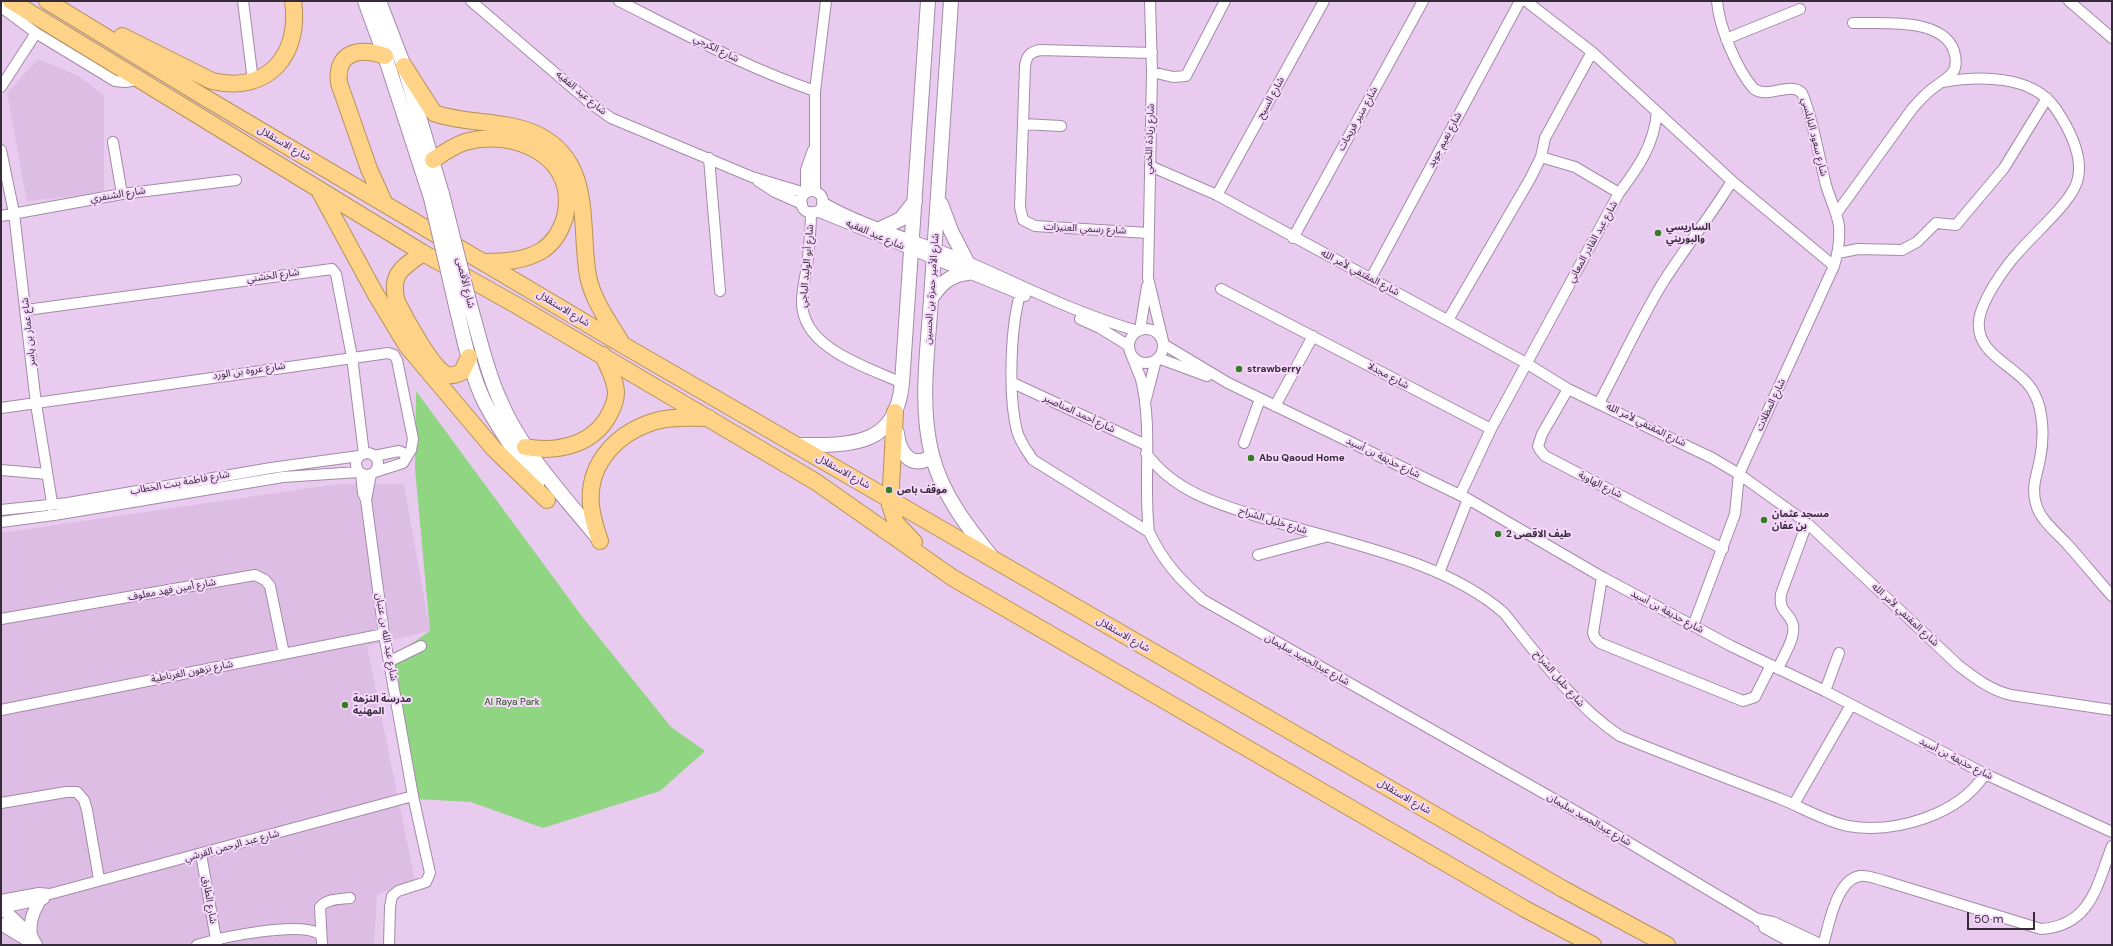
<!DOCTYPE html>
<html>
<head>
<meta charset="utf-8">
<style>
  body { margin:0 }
  #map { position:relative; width:2113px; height:946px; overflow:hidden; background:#e8cbee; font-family:"DM Sans",sans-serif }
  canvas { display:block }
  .frame { position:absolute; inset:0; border:2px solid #362b38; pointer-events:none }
  .scale { position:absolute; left:1967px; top:912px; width:68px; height:18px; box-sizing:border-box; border:2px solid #362b38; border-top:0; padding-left:5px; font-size:12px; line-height:14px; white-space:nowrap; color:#362b38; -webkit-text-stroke:3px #f5d8fb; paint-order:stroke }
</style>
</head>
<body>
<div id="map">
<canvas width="2113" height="946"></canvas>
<div class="frame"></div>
<div class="scale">50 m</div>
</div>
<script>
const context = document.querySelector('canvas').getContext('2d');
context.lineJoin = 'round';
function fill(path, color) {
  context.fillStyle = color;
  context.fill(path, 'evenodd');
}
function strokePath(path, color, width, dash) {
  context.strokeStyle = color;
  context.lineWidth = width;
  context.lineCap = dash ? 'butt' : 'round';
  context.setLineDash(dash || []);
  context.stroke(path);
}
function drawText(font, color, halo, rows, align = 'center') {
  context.font = font + ' "DM Sans","Noto Sans Arabic",sans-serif';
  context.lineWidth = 4;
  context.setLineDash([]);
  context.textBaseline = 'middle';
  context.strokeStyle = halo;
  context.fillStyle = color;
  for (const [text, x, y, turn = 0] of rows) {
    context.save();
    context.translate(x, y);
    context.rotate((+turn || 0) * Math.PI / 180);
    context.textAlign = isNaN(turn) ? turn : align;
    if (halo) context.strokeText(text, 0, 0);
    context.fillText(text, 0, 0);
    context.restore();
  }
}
const built = new Path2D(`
  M38,59L79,76L104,96V193L27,201L7,93Z
  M338,484H404L430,631L367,646L415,881L377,894L374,945H1V533Z`);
const green = new Path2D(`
  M416,391L584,619L671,727L705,751L660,791L543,828L471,802L416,799L389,659L430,631L415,469Z`);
const minor = new Path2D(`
  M243,1L253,81
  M471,1L589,102L611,118L752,177L805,193
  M619,1C683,33 747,68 815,91
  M1150,1L1152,72L1148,278L1163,341
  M1526,1L1592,52L1732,181L1834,266
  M2069,1L2112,38
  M1,7L36,33L115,81L125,82L138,80
  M1726,39L1800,9
  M1152,72L1173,77L1186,76L1225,1
  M1942,82C1978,76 2032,74 2056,109C2068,127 2083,155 2078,178C2074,201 2033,234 2017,254C2008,263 2001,274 1994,285C1988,295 1980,309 1979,321C1975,356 2020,366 2034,393C2044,411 2044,440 2040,459C2037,475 2031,487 2036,504C2040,520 2057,533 2068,545C2083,562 2097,579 2112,596
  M1,87L36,33
  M1023,124L1061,126
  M113,142L122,194
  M1,150L14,213L36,404L54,515
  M1541,157L1575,167L1619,193
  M709,158L720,291
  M1150,166L1217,195L1526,363L1568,389L1712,458L1739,474L1807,523L1958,665C1975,678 1990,690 2011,695L2112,710
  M758,181L775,192L802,204
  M815,191V91L826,1
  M801 202a11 11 0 1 1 22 0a11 11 0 1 1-22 0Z
  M806,193V170L813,150
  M1217,195L1324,1
  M822,202C863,226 910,238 954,256C1016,282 1073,313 1138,331
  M817,211L1025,296
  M811,212C811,231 809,249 807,267C805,278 802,290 802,301C801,348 867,367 902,383
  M1836,214L1912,109C1918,102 1924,95 1932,89C1938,84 1948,79 1953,72C1957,66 1956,58 1954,51C1942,17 1882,24 1853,23
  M1,216L122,194L236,180
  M1148,233L1035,226L1023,220L1020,207L1025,67C1026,56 1030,52 1040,50L1152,53
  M1293,238L1423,1
  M1838,253L1858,249L1902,250L1917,242L1936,223L1956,225L2004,168L2047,98
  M1371,278L1520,1
  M1022,288C1010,323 1008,396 1017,431C1020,442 1027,451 1033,460L1149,532C1163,561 1179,579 1203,600L1591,820L1759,920
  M1221,289L1491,429
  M26,310L332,269L336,274L352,357L364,454
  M1080,319L1100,328L1129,346
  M1448,320L1530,179L1541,157L1545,138L1592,52
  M1129 346a17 17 0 1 1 34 0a17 17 0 1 1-34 0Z
  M1140,330L1147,286
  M1163,344L1228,383L1468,499L1602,577L1731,646L1825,691L1985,774L2112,832
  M1131,354C1134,362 1138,371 1141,379C1153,428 1143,483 1149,532
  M1158,358L1207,376
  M1013,383L1146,445
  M1568,389L1542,434L1538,446L1540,450L1545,456L1723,549
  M1146,399L1156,360
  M1599,403C1620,364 1639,322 1662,284C1684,249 1710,217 1732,181
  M1275,406L1313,336
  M1,408L388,353L394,355L397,360L413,439L411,450L403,463L375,472
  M1244,443L1260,399
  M1146,453C1175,493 1221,505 1266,519C1343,543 1442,559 1504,613C1539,657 1573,704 1620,736C1673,758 1727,778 1781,799C1803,808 1824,821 1848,826C1895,834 1959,815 1985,774
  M356 464a11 11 0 1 1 22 0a11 11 0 1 1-22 0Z
  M374,456L399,451L408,455
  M1,470L47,474
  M361,473L363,493L366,500L384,634L413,796L430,873L426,882L398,891L392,896L390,907L389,945
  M1460,495L1491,429L1619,193C1638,168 1654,145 1657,112
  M366,500L371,474
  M1,510L68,503L271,468L359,456
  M1,522L54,515L283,477L359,472
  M1258,555L1325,537
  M1439,573L1468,499
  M1602,577L1593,633L1595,638L1600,643L1743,701L1755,697L1771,665
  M1,619L255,575L265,580L270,586L284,654
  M1693,626L1735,514L1739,474L1834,266C1838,253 1840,240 1839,226C1837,212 1830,199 1826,185C1818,154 1814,122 1802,93C1790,81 1769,99 1754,89C1737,70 1719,27 1717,1
  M390,661L421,646
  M1778,669C1783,656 1798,635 1792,622C1786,609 1779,612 1781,594L1807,523
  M1825,691L1839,653
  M1,710L384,634
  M1,803L66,792H77L84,800L87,810L99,879
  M1794,804L1851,705
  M201,854L217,945
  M1,900L39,893L50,894L413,796
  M1,908L44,899
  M197,945C222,937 299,921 320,934
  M322,945L320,907C326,899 340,899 350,898
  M1823,945C1829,925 1836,880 1860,876C1868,875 1877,879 1885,881L2041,929C2091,926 2097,885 2112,846`);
const tertiary = new Path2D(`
  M1,907L31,936L36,945
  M1759,920L1773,923L1820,945
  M1,924L34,944
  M1765,927L1798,945
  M31,936C29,922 33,912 40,900`);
const secondary = new Path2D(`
  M365,1L385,56L431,198
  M379,1L404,66L442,194
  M951,1C945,100 937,200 931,299C928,350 919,405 932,455C942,494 966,525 991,556
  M941,204L951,231L967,262
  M882,228L901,219L915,201
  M931,298C941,284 949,275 968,273
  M470,305C479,336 486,369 499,398C521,451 562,494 598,538
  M456,306C464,338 470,372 484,401C499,430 519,457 537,485
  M897,433C899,452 911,471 932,456
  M797,445C849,445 896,448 902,383L928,1`);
const trunk = new Path2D(`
  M11,1L423,253L516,305L816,482L953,578L1525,909L1593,945
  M47,1L204,97L623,345L1563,889L1667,945
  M122,36L212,81C268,94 301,55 293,1
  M404,66L434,113C467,125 506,119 538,135C594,163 579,225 588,276C593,301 609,322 622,344
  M433,160C443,153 453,146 465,142C515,128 579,157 565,217C561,230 553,244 541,251C524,261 504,262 484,262
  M320,192L375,293L407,346L494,449L547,500
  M384,202L369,169L339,83C335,51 361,47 385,56
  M423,253C403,267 389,274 397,302C405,318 430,364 444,373C449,377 456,375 462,372L469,357
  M895,412L890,505L896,523L914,542
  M525,447C558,453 594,445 610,413C613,407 616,400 616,393C616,380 607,366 603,355
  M600,541C596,529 592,518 591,505C587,463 618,432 656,421C673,416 692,418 709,418`);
const secondaryBridge = new Path2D(`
  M442,194L470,305
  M431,198L456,306`);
const markers = [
  [1658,233,4,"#337c21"],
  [1239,369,4,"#337c21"],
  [1251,458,4,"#337c21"],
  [889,490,4,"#337c21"],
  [1764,520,4,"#337c21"],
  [1498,534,4,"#337c21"],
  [345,705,4,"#337c21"]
];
const streetNames = [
  ["شارع الكرجي",716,49,26],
  ["شارع عيد الفقيه",581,93,40],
  ["شارع السيح",1271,98,-61],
  ["شارع منير فريحات",1358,119,-61],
  ["شارع سعود النابلسي",1814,137,76],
  ["شارع زيادة اللخمي",1150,139,-88],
  ["شارع نعيم جويد",1445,140,-62],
  ["شارع الاستقلال",284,144,30],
  ["شارع الشنفري",118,195,-9],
  ["شارع رسمي العنيزات",1085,229,3],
  ["شارع عيد الفقيه",875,235,23],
  ["شارع عبد القادر المعاني",1593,242,-61],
  ["شارع أبو الوليد الباجي",807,266,-85],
  ["شارع المقتفي لأمر الله",1360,273,28],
  ["شارع الخشني",273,276,-8],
  ["شارع الأقصى",465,283,76],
  ["شارع الأمير حمزة بن الحسين",932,289,-86],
  ["شارع الاستقلال",563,309,31],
  ["شاع عمار بن ياسر",29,332,-96],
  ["شارع عروة بن الورد",249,371,-8],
  ["شارع مجدلا",1388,376,28],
  ["شارع المظلات",1771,405,-65],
  ["شارع أحمد المناصير",1079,414,25],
  ["شارع المقتفي لأمر الله",1646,425,26],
  ["شارع حذيفة بن أسيد",1383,458,26],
  ["شارع الاستقلال",843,472,29],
  ["شارع فاطمة بنت الخطاب",180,483,-10],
  ["شارع الهاوية",1600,485,27],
  ["شارع خليل الشراح",1273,521,17],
  ["شارع أمين فهد معلوف",172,590,-10],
  ["شارع حذيفة بن أسيد",1667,612,28],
  ["شارع المقتفي لأمر الله",1905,615,43],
  ["شارع الاستقلال",1123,635,30],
  ["شارع عبد الله بن عتبان",386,637,80],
  ["شارع عبدالحميد سليمان",1307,660,29],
  ["شارع نزهون الغرناطية",192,672,-11],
  ["شارع خليل الشراح",1559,679,49],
  ["شارع حذيفة بن أسيد",1956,759,27],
  ["شارع الاستقلال",1404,797,30],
  ["شارع عبدالحميد سليمان",1589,820,30],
  ["شارع عبد الرحمن القرشي",232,846,-15],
  ["شارع الطارق",209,900,80]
];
const poiNames = [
  ["الساريسي",1666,227],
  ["والبوريني",1666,239],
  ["strawberry",1247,369],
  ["Abu Qaoud Home",1259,458],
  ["موقف باص",897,490],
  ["مسجد عثمان",1772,514],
  ["بن عفان",1772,526],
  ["طيف الاقصى 2",1506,534],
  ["مدرسة النزهة",353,699],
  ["المهنية",353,711]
];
const parkNames = [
  ["Al Raya Park",512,702]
];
fill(built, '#debde5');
fill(green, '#90d581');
strokePath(minor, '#a48aaa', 12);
strokePath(tertiary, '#a48aaa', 14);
strokePath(secondary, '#a48aaa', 16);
strokePath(trunk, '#b79158', 18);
strokePath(minor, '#fff', 10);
strokePath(tertiary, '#fff', 12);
strokePath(secondary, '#fff', 14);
strokePath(trunk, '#fed387', 16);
strokePath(secondaryBridge, '#a48aaa', 16, []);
strokePath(secondaryBridge, '#fff', 14);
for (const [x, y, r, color] of markers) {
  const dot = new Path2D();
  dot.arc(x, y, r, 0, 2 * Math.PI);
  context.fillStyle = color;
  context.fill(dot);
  strokePath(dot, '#f5d8fb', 1.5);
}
drawText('10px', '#362b38', '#f5d8fb', streetNames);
drawText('bold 10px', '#362b38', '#f5d8fb', poiNames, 'left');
drawText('10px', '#1c500e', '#f5d8fb', parkNames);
</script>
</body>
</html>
